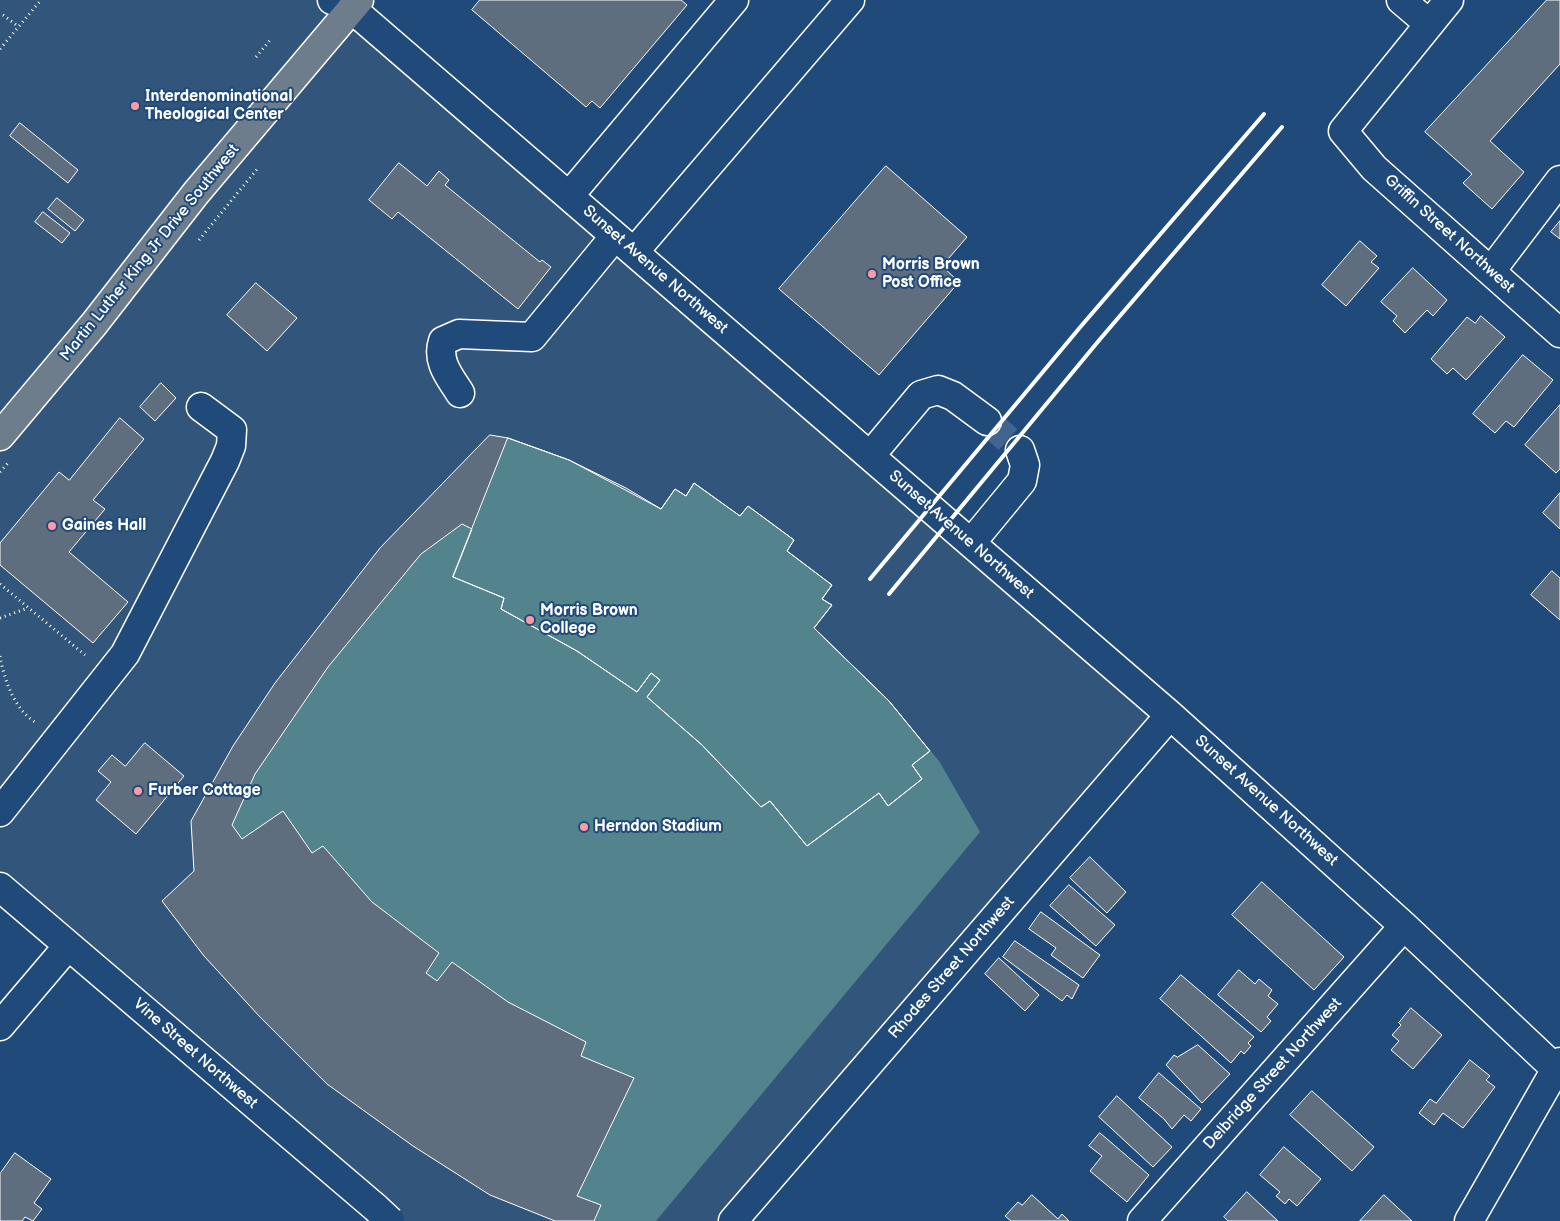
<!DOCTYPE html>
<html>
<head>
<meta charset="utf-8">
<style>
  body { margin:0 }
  canvas { display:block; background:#1f4a7a }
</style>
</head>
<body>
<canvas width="1560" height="1221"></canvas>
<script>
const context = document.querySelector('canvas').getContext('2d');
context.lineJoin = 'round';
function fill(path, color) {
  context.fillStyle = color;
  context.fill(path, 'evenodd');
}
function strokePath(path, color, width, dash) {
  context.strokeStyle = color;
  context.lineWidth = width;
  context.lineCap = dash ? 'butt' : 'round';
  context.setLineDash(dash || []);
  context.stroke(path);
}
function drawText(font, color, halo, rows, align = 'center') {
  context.font = font + ' "Balsamiq Sans",sans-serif';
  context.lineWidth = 4;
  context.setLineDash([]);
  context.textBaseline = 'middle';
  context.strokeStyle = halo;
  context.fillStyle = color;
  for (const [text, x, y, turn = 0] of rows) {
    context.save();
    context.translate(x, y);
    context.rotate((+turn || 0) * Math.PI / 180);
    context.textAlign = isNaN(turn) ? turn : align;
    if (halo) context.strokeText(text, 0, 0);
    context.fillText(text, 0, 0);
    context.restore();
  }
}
const built = new Path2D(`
  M0,0H359L1170,715L733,1221H389L0,887Z`);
const green = new Path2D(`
  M490,435C551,445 607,480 661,509L675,489L686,496L694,483L739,516L748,506L794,540L787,551L832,585L823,599L832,605L814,628L889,701L939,761L980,832L656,1221H555L490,1195L413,1146L327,1084L260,1017L204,956L162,901L194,871L275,683L380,548Z`);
const building = new Path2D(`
  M480,0H681L687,5L600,108L592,101L586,107L472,10Z
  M1547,0H1560V64L1490,141L1524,172L1492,209L1463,183L1472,174L1425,132Z
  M20,123L78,170L68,183L10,136Z
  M399,163L427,186L439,171L449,180L445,185L540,262L542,260L551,267L518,309L398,212L392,219L369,200Z
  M886,166L967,237L942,266L959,282L879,375L779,289Z
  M57,198L84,220L75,231L48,209Z
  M43,212L70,233L62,243L35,222Z
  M1560,221V239L1551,232Z
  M1360,241L1377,256L1371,262L1379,268L1346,306L1322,285Z
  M1413,268L1447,300L1433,316L1427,310L1405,333L1393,321L1397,316L1381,302Z
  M256,283L297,318L267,351L227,315Z
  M1481,316L1505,337L1466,380L1453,368L1447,374L1431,359L1467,317L1475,323Z
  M1523,355L1553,380L1514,427L1506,421L1495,433L1473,414Z
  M161,383L176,398L155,421L140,407Z
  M1560,405V469L1556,473L1525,445Z
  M120,418L144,439L93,500L105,509L69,552L128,602L93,643L0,565V543L59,472L69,480Z
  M490,435L508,438L569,460L626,488L661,509L675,489L686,496L694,483L740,516L748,506L794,540L787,551L832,585L822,599L832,605L814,628L889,701L930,751L912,765L922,779L888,806L879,793L807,846L770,801L761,807L702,745L647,697L660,680L651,673L637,692L577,651L501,609L504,598L453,577L472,529L462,524L421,554L328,667L255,774L232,825L242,839L283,811L312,853L323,846L372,902L439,953L426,973L437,981L452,962L508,1002L586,1042L581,1056L634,1078L577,1196L601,1205L594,1221H555L490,1195L413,1146L327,1084L260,1017L204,956L162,901L194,871L191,821L233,746L275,683L380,548Z
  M508,438L569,460L661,509L675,489L686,496L694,483L740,516L748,506L794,540L787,551L832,585L822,599L832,605L814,628L889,701L930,751L912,765L922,779L888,806L879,793L807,846L770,801L761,807L702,745L647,697L660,680L651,673L637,692L577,651L501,609L504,598L453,577Z
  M1560,493V529L1543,513Z
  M1552,571L1560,578V620L1531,595Z
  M145,743L184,776L136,834L96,800L111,782L98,771L112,755L125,766Z
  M1090,857L1126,892L1107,913L1070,878Z
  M1262,882L1344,957L1314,990L1232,915Z
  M1069,885L1115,925L1096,946L1050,906Z
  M1041,912L1100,955L1083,978L1051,955L1056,948L1029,929Z
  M1015,941L1079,985L1072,999L1067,995L1062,1001L1003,957Z
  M999,958L1039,995L1025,1011L985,974Z
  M1239,970L1255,984L1259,979L1272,990L1268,996L1278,1004L1267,1017L1271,1021L1261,1032L1218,995Z
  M1181,975L1254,1037L1248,1043L1251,1046L1244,1054L1241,1051L1231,1063L1160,999Z
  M1411,1008L1442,1035L1413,1069L1391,1050L1399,1041L1392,1035L1401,1025L1399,1023Z
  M1198,1045L1230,1074L1202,1103L1166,1065L1174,1055L1177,1057Z
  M1470,1060L1490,1076L1486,1080L1495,1087L1463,1128L1443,1113L1434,1125L1419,1113L1430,1099L1436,1103Z
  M1159,1073L1201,1109L1191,1121L1184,1115L1172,1129L1164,1119L1139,1098Z
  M1312,1091L1374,1147L1352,1171L1290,1115Z
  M1117,1096L1172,1147L1153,1167L1099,1117Z
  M1100,1133L1149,1175L1127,1202L1090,1171L1102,1156L1089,1146Z
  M1284,1147L1321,1179L1297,1206L1289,1199L1285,1204L1276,1196L1280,1192L1260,1175Z
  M15,1153L51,1179L34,1203L42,1209L33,1221L25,1217L22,1221H0V1174Z
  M1247,1192L1278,1221H1228L1224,1217Z
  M1032,1195L1058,1219L1062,1214L1069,1221H1011L1005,1216L1018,1202L1022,1205Z
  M1384,1195L1412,1221H1360Z`);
const minorTunnel = new Path2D(`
  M987,421L1020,450`);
const path = new Path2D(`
  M3,15L19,27
  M0,49L41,0
  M256,57L271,39
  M199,240L258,168
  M0,472L8,463
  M0,584L85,655
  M0,618L28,608
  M0,656C4,679 14,709 35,722`);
const minor = new Path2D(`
  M332,0L352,9L1170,715L1404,926L1560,1073
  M1401,0L1428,23
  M1449,0L1343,131L1374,168L1560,333
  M569,196L734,0
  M634,252L850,0
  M1491,271L1560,180
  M460,393C450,377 436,361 443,341L459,334L532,337L615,236
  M870,456L921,395L938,390L953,396L987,421
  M971,543L1022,481L1025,465L1020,450
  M0,812L125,654L225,461L231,446L232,430L201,407
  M0,887L376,1208
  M0,1026L68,946
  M733,1221L1170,715
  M1142,1221L1404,926
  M1469,1221L1560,1062`);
const major = new Path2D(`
  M0,436L94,324L196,193L359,0`);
const rail = new Path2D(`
  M870,579L1082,325L1264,114
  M889,594L1101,338L1282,127`);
const minorBridge = new Path2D(`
  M376,1208L390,1221`);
const markers = [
  [135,106,5,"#ff9aa2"],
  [872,274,5,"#ff9aa2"],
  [52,526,5,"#ff9aa2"],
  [530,620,5,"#ff9aa2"],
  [138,791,5,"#ff9aa2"],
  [584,827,5,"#ff9aa2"]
];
const poiNames = [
  ["Interdenominational",145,97],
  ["Theological Center",145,115],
  ["Morris Brown",882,265],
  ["Post Office",882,283],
  ["Gaines Hall",62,526],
  ["Morris Brown",540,611],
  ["College",540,629],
  ["Furber Cottage",148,791],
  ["Herndon Stadium",594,827]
];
const streetNames = [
  ["Griffin Street Northwest",1449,234,42],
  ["Martin Luther King Jr Drive Southwest",150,253,-51],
  ["Sunset Avenue Northwest",655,270,41],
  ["Sunset Avenue Northwest",961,535,41],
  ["Sunset Avenue Northwest",1266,801,42],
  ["Rhodes Street Northwest",952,968,-49],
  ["Vine Street Northwest",195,1054,41],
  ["Delbridge Street Northwest",1273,1074,-48]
];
fill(built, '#32557b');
fill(green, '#53838d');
fill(building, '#5e6e7e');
strokePath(building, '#fff', 1);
strokePath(minorTunnel, '#41658e', 28, [28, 14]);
strokePath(minor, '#fff', 31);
strokePath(major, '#fff', 31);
strokePath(path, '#fff', 3, [1, 4]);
strokePath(minor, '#1f4a7a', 28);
strokePath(major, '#6d7d8c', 28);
strokePath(rail, '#fff', 4);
strokePath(minorBridge, '#fff', 31, []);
strokePath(minorBridge, '#1f4a7a', 28);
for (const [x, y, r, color] of markers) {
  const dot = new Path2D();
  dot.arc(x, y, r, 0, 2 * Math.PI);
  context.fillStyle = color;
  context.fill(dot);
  strokePath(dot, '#1f4a7a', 2);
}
drawText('bold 16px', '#fff', '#1f4a7a', poiNames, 'left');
drawText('16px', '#fff', '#1f4a7a', streetNames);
</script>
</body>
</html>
